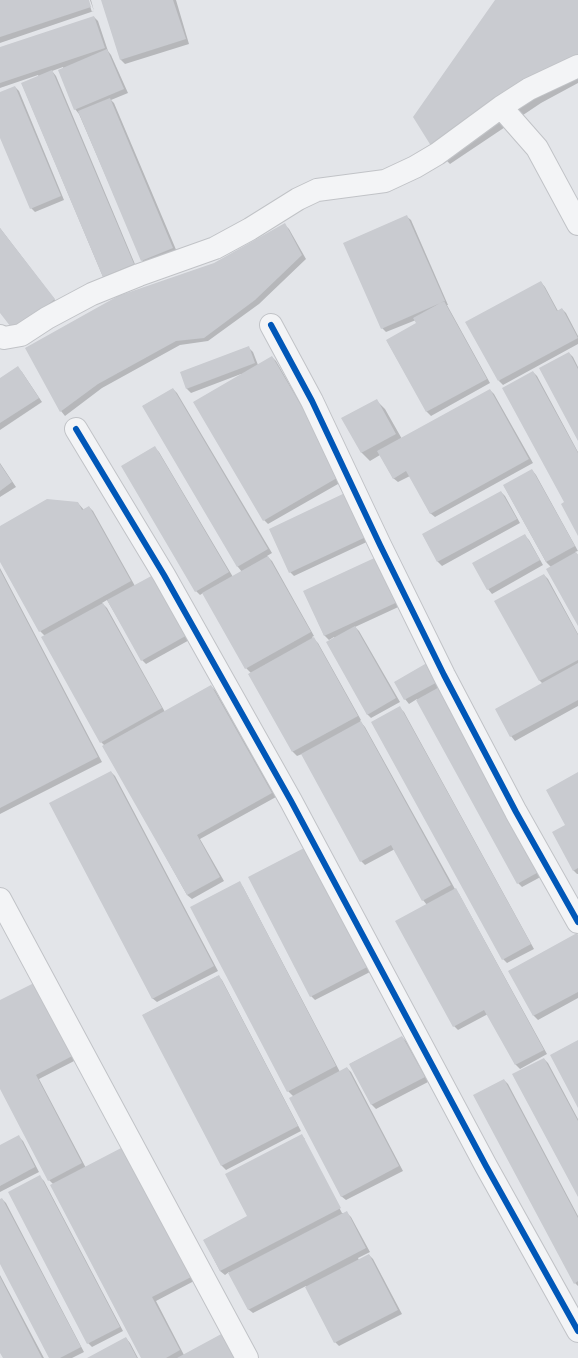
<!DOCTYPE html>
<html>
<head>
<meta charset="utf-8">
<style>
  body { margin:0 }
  canvas { display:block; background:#e3e5e9 }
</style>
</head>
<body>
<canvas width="578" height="1358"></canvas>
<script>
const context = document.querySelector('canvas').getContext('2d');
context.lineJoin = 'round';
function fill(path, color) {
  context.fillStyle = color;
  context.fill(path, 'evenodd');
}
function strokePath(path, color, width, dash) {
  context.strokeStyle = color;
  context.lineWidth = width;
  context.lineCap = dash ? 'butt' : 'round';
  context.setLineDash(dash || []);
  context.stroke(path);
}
const shadow = new Path2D(`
  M0,0H88L92,12L94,11L90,0H91L94,11L0,43Z
  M102,0H176L189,44L125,64L121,60Z
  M497,0H578V83L541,103L450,164L434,148Z
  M94,17L98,21L108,51L111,55L128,93L111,100L114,103L177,252L146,265L142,260L79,114L75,109L63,67L52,71L56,76L137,269L108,281L103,277L22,84L39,77L38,75L0,88V48Z
  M15,87L19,91L64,200L35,212L31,208L0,135V93Z
  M406,216L411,220L448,305H447L490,383L431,416L427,412L387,341L418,324L416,320L386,332L382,328Z
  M285,225L289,229L306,259L259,304L208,341L180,345L102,388L65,416L61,411L26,348L214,264Z
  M0,228L58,304L19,334L0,311Z
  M541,282L545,287L558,311L562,309L566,313L578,336V344L503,385L499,381Z
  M248,347L253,352L258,365L272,357L276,361L345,480L268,524L264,520L241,374L191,393L187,389L181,373Z
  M569,353L573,357L578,367V438Z
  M18,368L22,372L42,402L0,430V379Z
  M533,372L537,376L578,452V534L565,503Z
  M173,389L177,393L272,553L267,556L272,561L314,636L312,637L318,643L361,720L360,721L365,727L455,889L459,894L547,1054L520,1069L516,1065L488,1014L458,1030L454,1026L427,905L423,900L395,849L365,865L361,861L302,754L297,756L293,752L249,674L251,673L246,668L203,593L200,595L196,591L155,448L159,452L233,577L242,572L238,567L143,406Z
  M490,390L494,394L533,463L435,517L430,513L410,476L398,482L393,478L380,455L370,461L361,452L376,400L385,409L402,439Z
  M0,463L16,487L0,497Z
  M532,470L536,475L578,551L575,552L578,555V624L551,567L546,562L504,486Z
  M501,492L505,496L520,523L442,566L438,562L423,535Z
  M347,494L371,540L294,576L290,572Z
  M78,503L84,510L89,507L93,511L135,586L193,638L146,664L142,660L107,600L102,603L107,608L165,712L211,686L215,690L276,797L200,839L224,881L192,899L187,895L104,746H105L101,742L45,636L40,631L0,560V527Z
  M525,536L529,540L543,565L492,594L488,589Z
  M0,568L102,762L0,814Z
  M544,575L548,579L578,634V706L515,741L511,736L543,684L540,681L496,601Z
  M304,591L407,603L355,627L359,631L400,702L371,718L367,714L334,637L329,640L324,635Z
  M432,662L548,873L522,887L518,883L417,699L409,704L405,699Z
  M400,708L404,712L534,949L507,963L503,959Z
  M111,772L115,776L218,971L157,1002L152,998Z
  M578,774V874H577L573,870L566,825Z
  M306,848L372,971L315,1000L311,996Z
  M239,883L243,887L340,1072L347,1068L351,1072L403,1171L346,1200L341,1196L293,1096L288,1091Z
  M578,936V998L538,1020L534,1016L509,971Z
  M218,976L222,980L301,1131L226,1170L222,1166L143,1015Z
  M0,1002L80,1058L39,1079L86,1168L196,1280L156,1301L184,1355L241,1358H142L53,1184L49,1180L0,1087Z
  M402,1037L406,1041L428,1082L376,1109L372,1105L350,1064Z
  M544,1059L548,1063L578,1119V1195Z
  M504,1080L508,1084L578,1216V1286L575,1283Z
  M302,1136L305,1139H303L342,1213H347L351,1217L370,1252L358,1258L359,1260L369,1255L373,1259L402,1314L339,1346L335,1342L306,1286L253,1313L248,1309L229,1272L225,1275L220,1271L204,1240L249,1217Z
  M19,1137L23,1141L39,1172L0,1192V1146Z
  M40,1177L44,1181L123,1331L92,1347L88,1343Z
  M2,1199L6,1203L84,1352L72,1358H50L0,1262V1200Z
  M0,1275L44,1358H4L0,1350Z
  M126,1338L130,1343L138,1358H89Z`);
const building = new Path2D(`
  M0,0H89L91,7L0,37Z
  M101,0H173L186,39L120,60Z
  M495,0H578V59L433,149L413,117Z
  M94,16L105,48L0,83V47Z
  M107,49L124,89L74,110L58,70Z
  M52,70L134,264L103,277L21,83Z
  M15,86L61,196L30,209L0,138V92Z
  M110,98L173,248L141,261L78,111Z
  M407,215L445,301L381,329L343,243Z
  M285,223L302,255L255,300L204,338L176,341L98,384L60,412L25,348L118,296L214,263Z
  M0,228L55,299L14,331L0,313Z
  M541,281L557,311L562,308L578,338L498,381L465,322Z
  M444,301L487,379L426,412L386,340L416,323L413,318Z
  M249,346L255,363L186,389L180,372Z
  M569,352L578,369V441L539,368Z
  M272,356L342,475L263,521L193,402Z
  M18,366L39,398L0,423V378Z
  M533,371L578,453V536L561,504L564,502L502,388Z
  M173,388L268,549L237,567L142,406Z
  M490,389L529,459L430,514L406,471L393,479L377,451Z
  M377,399L396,434L361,453L341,418Z
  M155,446L229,572L195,592L121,466Z
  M0,464L12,482L0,491Z
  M532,469L575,546L546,562L503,485Z
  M501,491L517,519L437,562L422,534Z
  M347,492L368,536L289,573L269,529Z
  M47,499L78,502L82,510L89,506L131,581L39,632L0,562V526Z
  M525,534L540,560L487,590L472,563Z
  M576,552L578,555V626L546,569Z
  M383,554L404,599L324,636L303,591Z
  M268,556L311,632L245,669L202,593Z
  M0,570L98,757L0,808Z
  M155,574L189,634L141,661L107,600Z
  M544,574L578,635V660L539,681L494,601Z
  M103,603L162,708L100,743L41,637Z
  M355,626L396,698L367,715L326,642Z
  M314,637L358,716L292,752L248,674Z
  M432,660L443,679L404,700L394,682Z
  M578,663V700L510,737L495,709Z
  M211,685L272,793L197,835L220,877L187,895L102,746Z
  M443,685L544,869L517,884L416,700Z
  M400,706L531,944L502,960L371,722Z
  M361,721L451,885L422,901L391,845L360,862L301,754Z
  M111,771L214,966L152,999L49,803Z
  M578,772V868L573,871L552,832L565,825L546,790Z
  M306,847L369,966L310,997L248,877Z
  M240,881L336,1066L287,1092L190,907Z
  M456,888L544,1050L515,1065L484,1010L453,1027L395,921Z
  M577,933L578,935V992L533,1016L508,971Z
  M219,975L298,1126L221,1166L142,1015Z
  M38,981L76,1054L36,1075L82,1163L48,1181L0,1089V1000Z
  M402,1036L425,1077L371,1105L349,1064Z
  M578,1040V1108L550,1055Z
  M544,1058L578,1121V1197L512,1074Z
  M347,1067L399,1166L341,1197L289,1098Z
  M504,1079L578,1218V1281L574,1284L473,1095Z
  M302,1134L341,1208L220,1271L203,1240L247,1216L225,1174Z
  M19,1135L35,1167L0,1186V1145Z
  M125,1146L193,1276L152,1297L180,1350L166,1358H141L50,1185Z
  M40,1175L120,1327L87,1344L8,1192Z
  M2,1198L81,1347L60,1358H49L0,1264V1199Z
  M347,1211L366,1248L248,1310L228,1273Z
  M369,1254L398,1310L334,1343L305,1287Z
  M0,1277L42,1358H3L0,1353Z
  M225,1332L240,1358H177Z
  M126,1337L137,1358H87Z`);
const minor = new Path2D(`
  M501,107L537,148L578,224
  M271,325L312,401L380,545L444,675L516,812L578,922
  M0,336L4,338L21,335L47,318L92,294L139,275L215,248L250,229L298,199L317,190L385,181L415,167L437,154L501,107L529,89L578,66
  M76,429L164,575L291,801L486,1166L578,1331
  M0,899L247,1358`);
const cycleway = new Path2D(`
  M271,325L312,401L380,545L444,675L516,812L578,922
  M76,429L164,575L291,801L486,1166L578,1331`);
fill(shadow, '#0003');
fill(building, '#c9cbd0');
strokePath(minor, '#c1c3c7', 24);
strokePath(minor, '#f3f4f6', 22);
strokePath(cycleway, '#0057b8', 6);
</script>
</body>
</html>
